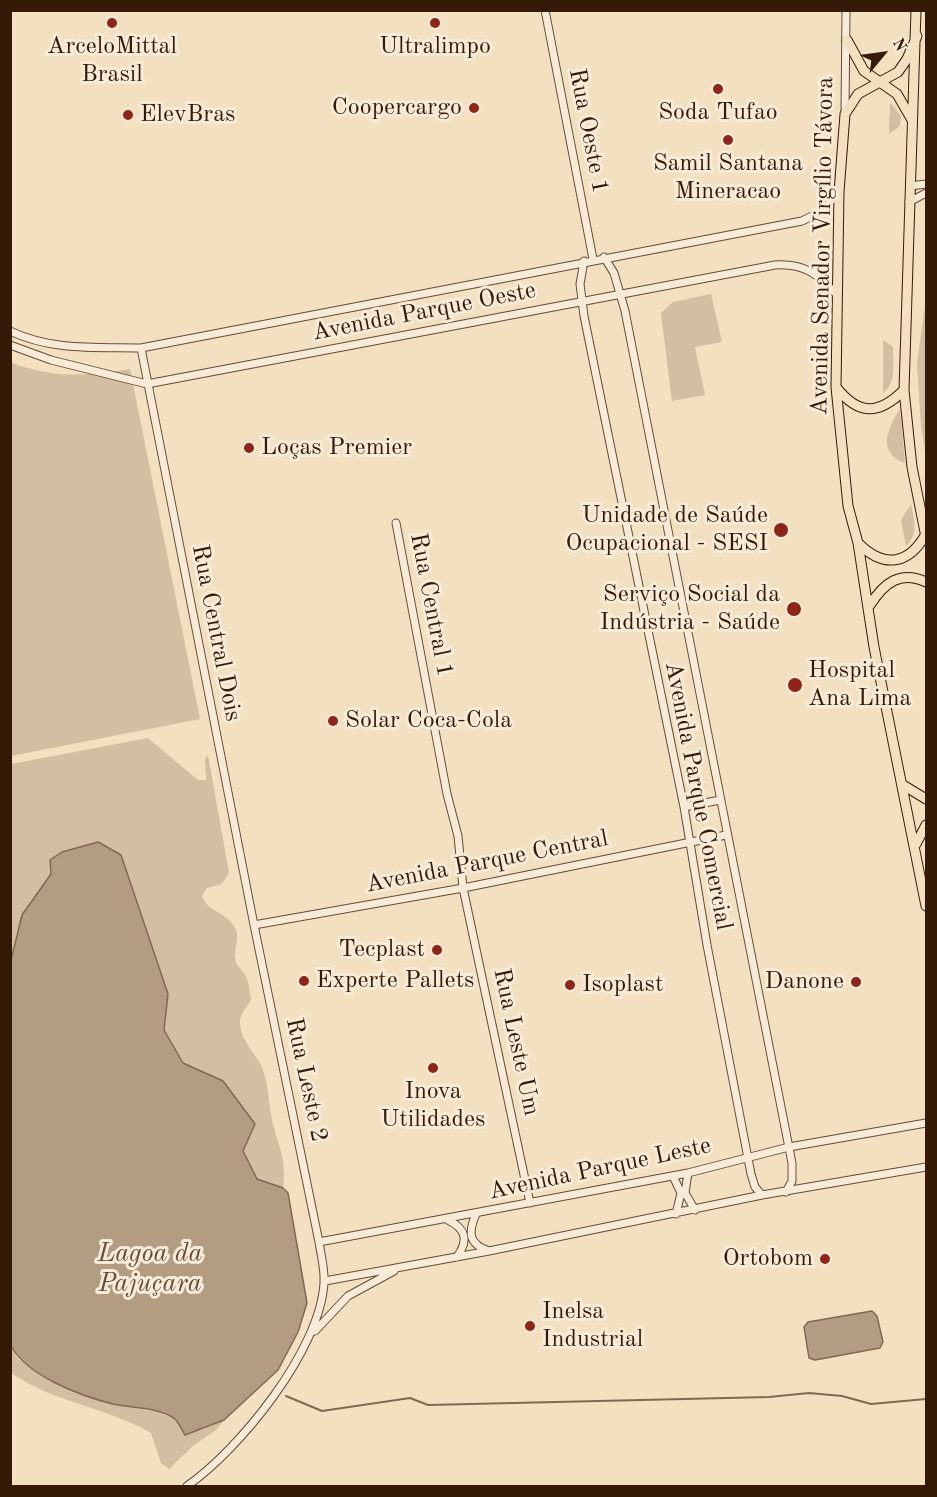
<!DOCTYPE html>
<html>
<head>
<meta charset="utf-8">
<style>
  body { margin:0 }
  #map { position:relative; width:937px; height:1497px; overflow:hidden; background:#f2e0c1; font-family:"Old Standard TT",serif }
  canvas { display:block }
  .frame { position:absolute; inset:0; border:12px solid #351a07; pointer-events:none }
  .north { position:absolute; left:853px; top:24px; width:60px; height:60px; -webkit-text-stroke:4px #f7ebd7; paint-order:stroke; rotate:61deg; font-size:16px; font-weight:700; line-height:24px; text-align:center; color:#351a07 }
  .north::after { content:''; display:block; margin:auto; width:21px; height:27px; background:#351a07; clip-path:polygon(50% 0,100% 100%,50% 72%,0 100%) }
</style>
</head>
<body>
<div id="map">
<canvas width="937" height="1497"></canvas>
<div class="frame"></div>
<div class="north">N</div>
</div>
<script>
const context = document.querySelector('canvas').getContext('2d');
context.lineJoin = 'round';
function fill(path, color) {
  context.fillStyle = color;
  context.fill(path, 'evenodd');
}
function strokePath(path, color, width, dash) {
  context.strokeStyle = color;
  context.lineWidth = width;
  context.lineCap = dash ? 'butt' : 'round';
  context.setLineDash(dash || []);
  context.stroke(path);
}
function drawText(font, color, halo, rows, align = 'center') {
  context.font = font + ' "Old Standard TT",serif';
  context.lineWidth = 6;
  context.setLineDash([]);
  context.textBaseline = 'middle';
  context.strokeStyle = halo;
  context.fillStyle = color;
  for (const [text, x, y, turn = 0] of rows) {
    context.save();
    context.translate(x, y);
    context.rotate((+turn || 0) * Math.PI / 180);
    context.textAlign = isNaN(turn) ? turn : align;
    if (halo) context.strokeText(text, 0, 0);
    context.fillText(text, 0, 0);
    context.restore();
  }
}
const green = new Path2D(`
  M890,102L901,116L900,126L889,134Z
  M711,294L722,342L695,347L705,395L672,401L661,313L673,302Z
  M926,298V457L921,426L917,364Z
  M883,340L893,347C893,364 897,382 883,393Z
  M10,362C54,379 85,376 130,369L200,719L11,756Z
  M900,409L905,463C876,453 888,427 900,409Z
  M911,504C914,520 919,534 906,546L901,520Z
  M148,738L198,780H206L205,759L208,755L229,873L222,884L207,888L202,896C207,911 225,912 234,926C241,937 234,947 235,957C235,967 243,969 246,977C249,984 250,992 251,1000C247,1007 239,1015 240,1024C241,1040 254,1052 261,1065C269,1083 268,1101 272,1120C278,1146 287,1160 283,1188L257,1179L243,1151L254,1124L223,1081L183,1063L164,1030L168,994L121,855L51,874L17,931L11,960V764Z
  M10,1346L18,1359L45,1378L111,1403L157,1412L202,1430L224,1420L216,1430L193,1446L169,1469L161,1463L151,1433C106,1407 55,1403 11,1373Z`);
const water = new Path2D(`
  M98,842L121,855L168,994L164,1030L183,1063L223,1081L255,1124L243,1151L257,1179L283,1188L288,1193L307,1303L298,1332L278,1370L224,1420L185,1435C182,1430 179,1423 175,1419C159,1407 131,1408 113,1404C81,1396 27,1376 11,1346V960L22,915L51,874L50,860L62,852Z
  M872,1311L877,1316L883,1342L880,1348L815,1360L809,1358L804,1327L808,1322Z`);
const stream = new Path2D(`
  M286,1396L322,1411L410,1398L428,1405L769,1397L809,1393L842,1396L871,1404L926,1399`);
const minor = new Path2D(`
  M545,10L593,259
  M845,113L846,10
  M910,186L926,184
  M909,202L926,193
  M604,257L614,273L625,311L792,1163V1181L786,1192
  M584,261L580,284L584,316L684,807L707,945L751,1174L755,1187L762,1195
  M10,331C52,351 96,347 141,348L802,221L822,211L839,192
  M10,345L51,360L147,384L775,265C804,263 818,274 837,295
  M141,348L254,925L319,1242C321,1255 325,1270 324,1283C320,1350 240,1449 187,1486
  M396,523L447,794L458,836L463,888L530,1203
  M684,807L720,800
  M254,925L463,888L726,835
  M688,1173L685,1193L695,1210
  M673,1176L681,1193L676,1214
  M476,1214C468,1232 468,1244 489,1251
  M448,1220C466,1229 469,1240 457,1257
  M319,1242L688,1173L789,1147L926,1123
  M325,1281L489,1251L762,1195L926,1167
  M315,1331L348,1296L394,1271`);
const major = new Path2D(`
  M916,10L904,390L912,467L926,537
  M917,36L907,59L898,72L858,94L845,114L839,192L836,387L848,506L858,543L874,647L926,906
  M847,40L864,71L897,94L912,120
  M836,387C858,415 878,416 904,390
  M858,543C883,568 908,566 926,534
  M870,605C884,583 900,570 926,582
  M903,785L926,799
  M916,844L926,825`);
const markers = [
  [112,23,6,"#8f2418"],
  [435,23,6,"#8f2418"],
  [718,89,6,"#8f2418"],
  [474,108,6,"#8f2418"],
  [128,115,6,"#8f2418"],
  [728,140,6,"#8f2418"],
  [249,448,6,"#8f2418"],
  [781,530,8,"#8f2418"],
  [794,609,8,"#8f2418"],
  [795,685,8,"#8f2418"],
  [333,721,6,"#8f2418"],
  [437,950,6,"#8f2418"],
  [304,981,6,"#8f2418"],
  [856,982,6,"#8f2418"],
  [570,985,6,"#8f2418"],
  [433,1068,6,"#8f2418"],
  [825,1259,6,"#8f2418"],
  [530,1326,6,"#8f2418"]
];
const poiNames = [
  ["ArceloMittal",112,47,"center"],
  ["Brasil",112,75,"center"],
  ["Ultralimpo",435,47,"center"],
  ["Coopercargo",462,108,"right"],
  ["Soda Tufao",718,113,"center"],
  ["ElevBras",140,115],
  ["Samil Santana",728,164,"center"],
  ["Mineracao",728,192,"center"],
  ["Loças Premier",261,448],
  ["Unidade de Saúde",768,516,"right"],
  ["Ocupacional - SESI",768,544,"right"],
  ["Serviço Social da",780,595,"right"],
  ["Indústria - Saúde",780,623,"right"],
  ["Hospital",808,671],
  ["Ana Lima",808,699],
  ["Solar Coca-Cola",345,721],
  ["Tecplast",425,950,"right"],
  ["Experte Pallets",316,981],
  ["Danone",844,982,"right"],
  ["Isoplast",582,985],
  ["Inova",433,1092,"center"],
  ["Utilidades",433,1120,"center"],
  ["Ortobom",813,1259,"right"],
  ["Inelsa",542,1312],
  ["Industrial",542,1340]
];
const streetNames = [
  ["Rua Oeste 1",588,131,79],
  ["Avenida Senador Virgílio Távora",823,246,-89],
  ["Avenida Parque Oeste",424,312,-11],
  ["Rua Central 1",431,605,79],
  ["Rua Central Dois",216,633,79],
  ["Avenida Parque Comercial",698,796,79],
  ["Avenida Parque Central",487,862,-11],
  ["Rua Leste Um",516,1042,78],
  ["Rua Leste 2",306,1080,78],
  ["Avenida Parque Leste",600,1169,-12]
];
const waterNames = [
  ["Lagoa da",150,1254],
  ["Pajuçara",150,1284]
];
fill(green, '#d2bea1');
fill(water, '#b29d82');
strokePath(water, '#806951', 1.5);
strokePath(stream, '#806951', 2);
strokePath(minor, '#644c36', 9);
strokePath(major, '#351a07', 11);
strokePath(minor, '#f7ebd7', 7);
strokePath(major, '#f2e0c1', 9);
for (const [x, y, r, color] of markers) {
  const dot = new Path2D();
  dot.arc(x, y, r, 0, 2 * Math.PI);
  context.fillStyle = color;
  context.fill(dot);
  strokePath(dot, '#f7ebd7', 2);
}
drawText('24px', '#351a07', '#f7ebd7', poiNames, 'left');
drawText('24px', '#351a07', '#f7ebd7', streetNames);
drawText('italic 26px', '#674e38', '#f7ebd7', waterNames);
</script>
</body>
</html>
